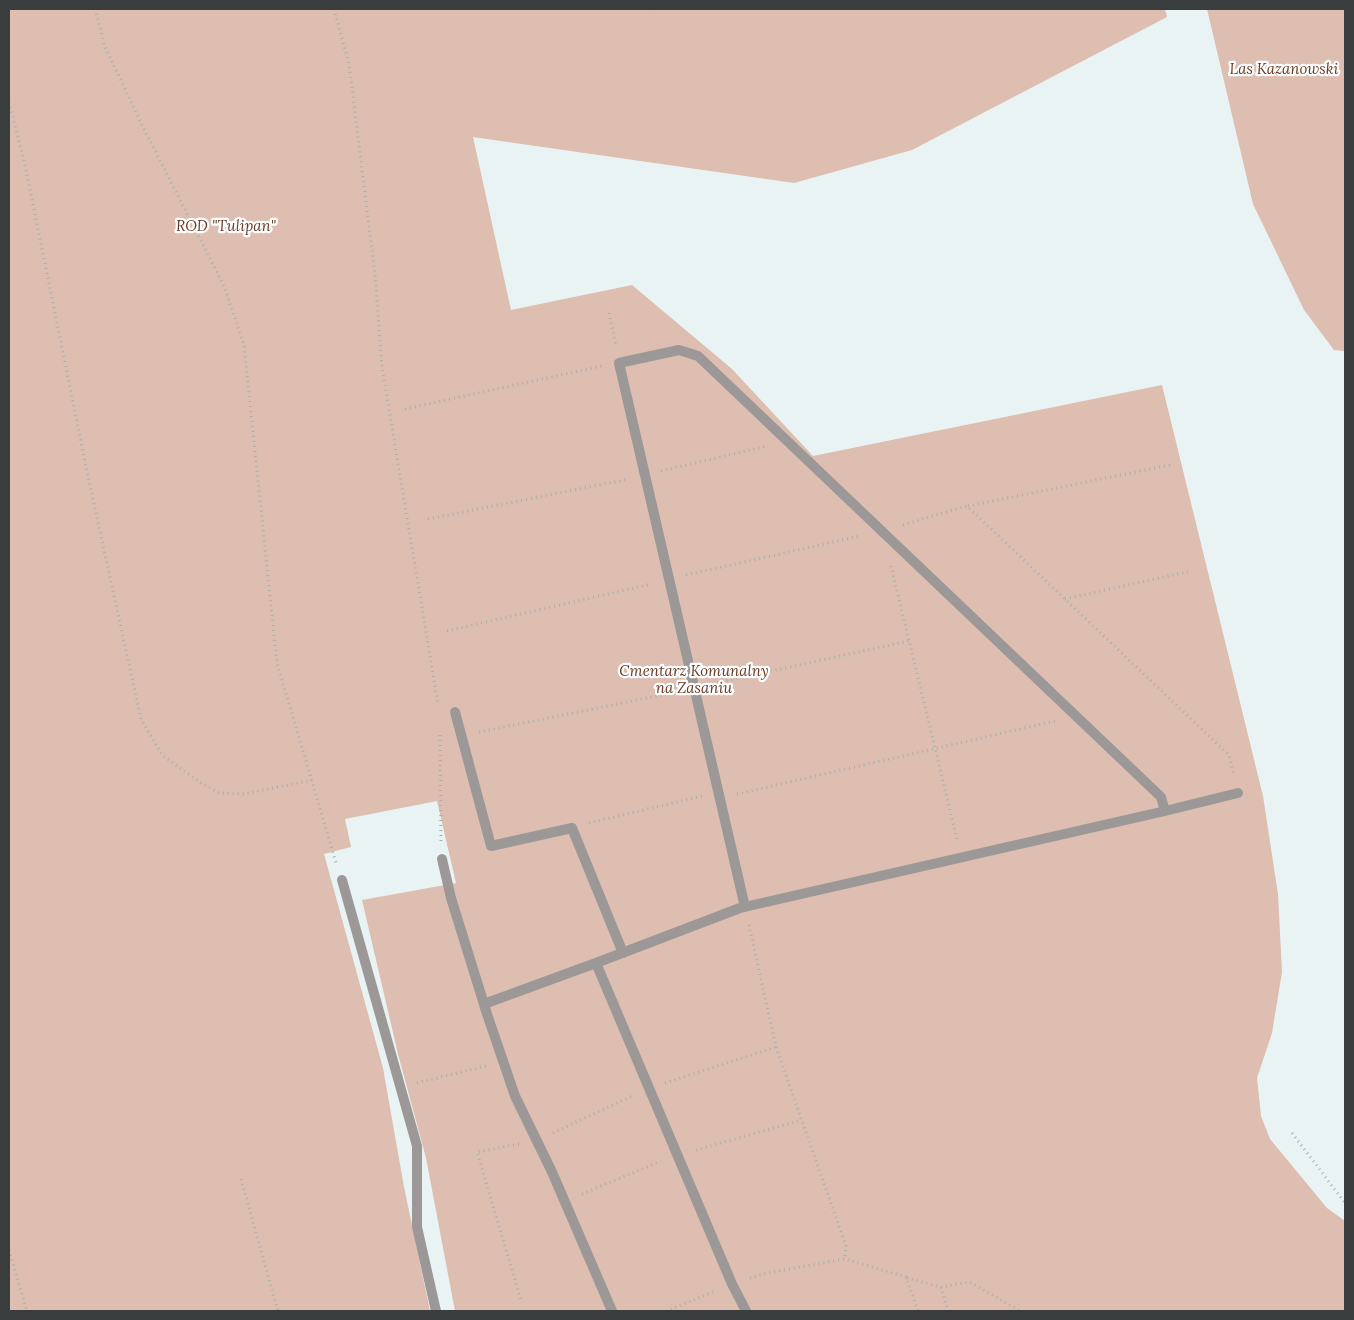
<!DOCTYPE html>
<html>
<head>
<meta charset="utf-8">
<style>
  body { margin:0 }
  #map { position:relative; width:1354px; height:1320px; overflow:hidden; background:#e9f3f3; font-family:Lora,serif }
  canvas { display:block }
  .frame { position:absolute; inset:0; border:10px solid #393d3d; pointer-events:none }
</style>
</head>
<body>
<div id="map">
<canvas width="1354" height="1320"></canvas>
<div class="frame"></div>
</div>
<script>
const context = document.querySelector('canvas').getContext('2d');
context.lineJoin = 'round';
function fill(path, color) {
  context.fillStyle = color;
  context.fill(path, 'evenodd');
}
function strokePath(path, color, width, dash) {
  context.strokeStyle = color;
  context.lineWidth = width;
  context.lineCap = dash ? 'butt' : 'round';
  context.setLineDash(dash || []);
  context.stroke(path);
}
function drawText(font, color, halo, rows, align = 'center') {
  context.font = font + ' Lora,serif';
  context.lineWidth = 4.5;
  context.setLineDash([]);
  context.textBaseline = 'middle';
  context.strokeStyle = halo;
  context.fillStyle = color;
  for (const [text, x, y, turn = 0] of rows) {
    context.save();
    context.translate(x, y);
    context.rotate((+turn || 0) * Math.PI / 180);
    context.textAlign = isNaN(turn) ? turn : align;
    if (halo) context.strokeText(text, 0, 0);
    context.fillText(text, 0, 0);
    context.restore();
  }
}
const green = new Path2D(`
  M9,9H1165L1167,17L912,150L794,183L473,137L511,310L632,285L732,369L813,456L1162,385L1263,796L1278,894L1282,972L1272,1033L1257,1078L1261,1116L1270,1139L1327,1208L1345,1221V1311H455L426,1158L398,1054L362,900L456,883L437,801L345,819L351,847L324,854L383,1068L404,1187L430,1311H9Z
  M1207,9H1345V351L1334,350L1304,310L1253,204Z`);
const path = new Path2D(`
  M95,9L105,47L146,133L224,286L244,345L277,663L336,863
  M334,9L349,64L375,274L382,367L438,704
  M653,9L654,11
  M9,102L24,160L89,481L141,719L162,755L201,783L219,793L244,794L312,780
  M609,313L616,346
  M405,409L602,366
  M661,471L767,446
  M968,506L1170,465
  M428,519L629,479
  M903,525L967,506L1229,755L1234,775
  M891,566L957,839
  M686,575L860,536
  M1065,599L1191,571
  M447,631L651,584
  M712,684L909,641
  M479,732L677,692
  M440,735L441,841
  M737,794L1055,721
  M589,823L702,796
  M749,925L776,1047L846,1246L845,1259
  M417,1083L486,1066
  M665,1083L776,1047
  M553,1133L634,1095
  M1292,1133L1345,1203
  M519,1144L477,1152L521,1300
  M696,1150L802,1120
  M241,1179L278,1311
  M582,1194L661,1161
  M9,1250L27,1311
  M750,1278L767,1273L845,1259L906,1277L918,1311
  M907,1278L941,1287L970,1282L1020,1311
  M941,1287L948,1311
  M666,1311L716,1291`);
const service = new Path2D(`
  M342,880L417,1146V1227L436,1311`);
const pedestrian = new Path2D(`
  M455,712L491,846L572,828L623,953
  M442,859L451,898L487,1014L515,1096L552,1172L612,1311
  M745,907L619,363L679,350L698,356L1161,797L1165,811
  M596,963L740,908L1165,811L1238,793
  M484,1004L596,963L732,1284L746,1311`);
const parkNames = [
  ["Las Kazanowski",1284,70],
  ["ROD \"Tulipan\"",226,227],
  ["Cmentarz Komunalny",694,672],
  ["na Zasaniu",694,689]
];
fill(green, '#ddbeb0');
strokePath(path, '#a9b0b0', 3, [1, 4]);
strokePath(service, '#9c9897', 10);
strokePath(pedestrian, '#9c9897', 10);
drawText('italic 15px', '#6e3a22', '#fbffff', parkNames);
</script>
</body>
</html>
